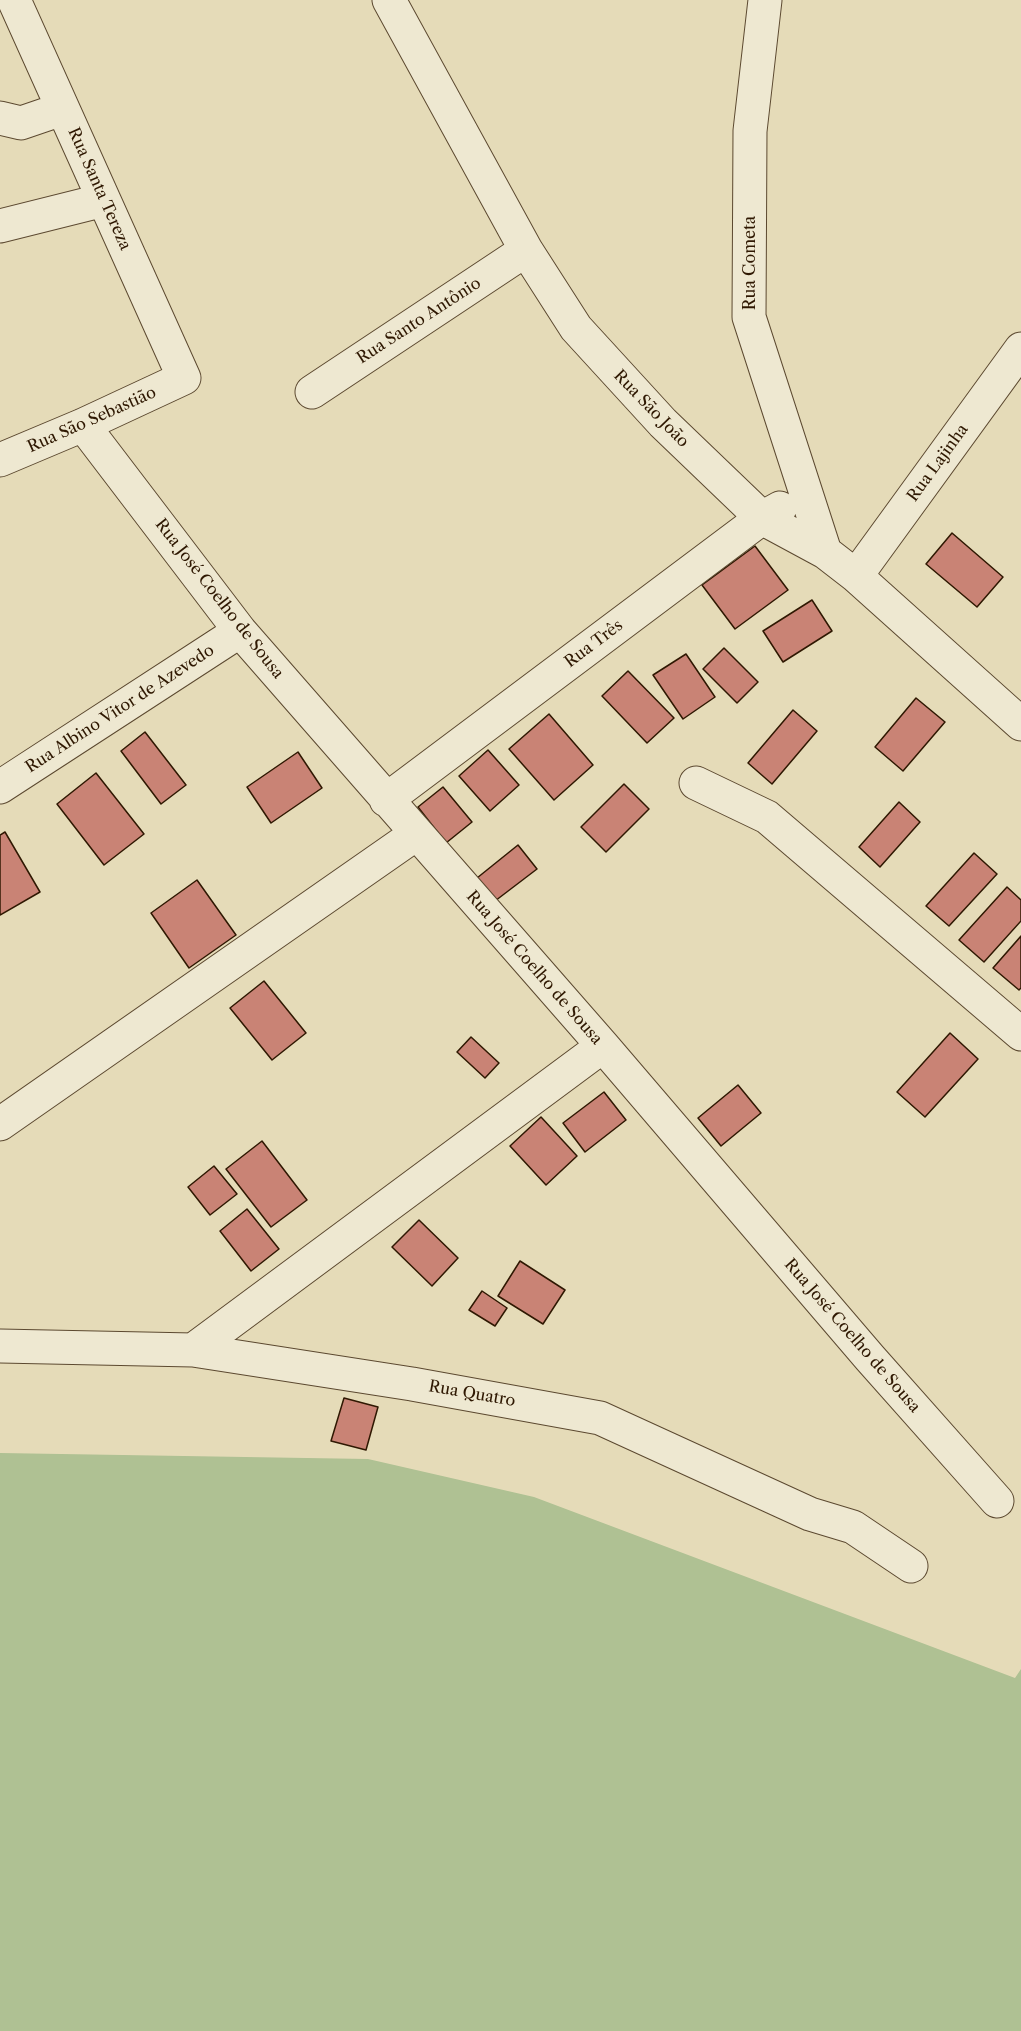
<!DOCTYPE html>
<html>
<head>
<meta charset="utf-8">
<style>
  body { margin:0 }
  canvas { display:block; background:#e5dbb8 }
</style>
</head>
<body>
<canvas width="1021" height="2031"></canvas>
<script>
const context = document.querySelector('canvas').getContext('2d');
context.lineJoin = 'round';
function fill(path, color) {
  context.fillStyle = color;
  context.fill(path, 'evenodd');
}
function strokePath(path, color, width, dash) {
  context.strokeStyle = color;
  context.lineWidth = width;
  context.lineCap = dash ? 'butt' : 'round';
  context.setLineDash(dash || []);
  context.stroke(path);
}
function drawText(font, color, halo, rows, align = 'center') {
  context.font = font + ' "Libre Caslon Text",serif';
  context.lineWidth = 4.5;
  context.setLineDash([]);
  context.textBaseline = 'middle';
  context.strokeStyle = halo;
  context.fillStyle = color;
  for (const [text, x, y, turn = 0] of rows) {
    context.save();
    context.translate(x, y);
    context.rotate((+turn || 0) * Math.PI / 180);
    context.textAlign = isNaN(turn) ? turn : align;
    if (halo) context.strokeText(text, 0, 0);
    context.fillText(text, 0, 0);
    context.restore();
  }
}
const green = new Path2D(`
  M0,1453L368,1459L534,1497L1015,1678L1021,1669V2031H0Z`);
const building = new Path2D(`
  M952,533L1003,577L977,607L926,564Z
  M755,546L788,590L735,629L702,585Z
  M812,600L832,631L783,662L763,631Z
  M724,648L758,682L737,703L703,669Z
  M686,654L715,697L683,719L653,675Z
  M628,671L674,718L647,743L602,696Z
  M916,698L945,722L903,771L875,747Z
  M793,710L817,731L772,784L748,763Z
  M549,714L593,765L554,800L509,749Z
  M145,732L186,785L161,804L121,751Z
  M488,750L519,785L490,811L459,776Z
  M298,752L322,788L271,823L247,787Z
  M96,773L144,834L104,865L57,804Z
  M624,784L649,809L606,852L581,827Z
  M443,787L472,822L446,843L418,807Z
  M899,802L920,822L880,867L859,847Z
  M5,832L40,892L0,915V835Z
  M518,845L537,869L495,901L477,878Z
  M974,853L997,874L949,926L926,906Z
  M197,880L236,935L189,968L151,913Z
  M1007,887L1021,900V921L984,962L959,940Z
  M1021,936V988L1019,990L993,968Z
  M264,981L306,1033L272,1060L230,1008Z
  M950,1033L978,1059L925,1117L897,1092Z
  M471,1037L499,1063L485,1078L457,1052Z
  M738,1085L761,1113L721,1146L698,1118Z
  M604,1092L626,1120L585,1152L563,1123Z
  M541,1117L577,1156L546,1185L510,1146Z
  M262,1141L307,1200L271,1227L226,1169Z
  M214,1166L237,1194L210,1215L188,1187Z
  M247,1209L279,1249L251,1271L220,1231Z
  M419,1220L458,1258L432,1286L392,1247Z
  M520,1261L565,1290L543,1324L498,1296Z
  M482,1291L507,1308L495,1326L469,1310Z
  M344,1398L378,1407L366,1450L331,1441Z`);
const street = new Path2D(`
  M389,0L526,250L576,328L663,423L762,518L825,552L856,576L1021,724
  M765,0L750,131L749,317L825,552
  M0,118L21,123L62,109
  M0,226L104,200
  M312,392L526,250
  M83,425L240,631L603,1046L870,1358L997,1501
  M0,460L83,425L184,378L14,0
  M856,576L1021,349
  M696,783L767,817L1021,1034
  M0,787L240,631
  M386,800L762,518L780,508
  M0,1124L416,834
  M0,1346L193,1350L412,1384L600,1418L810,1514L853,1527L911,1566
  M193,1350L603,1046`);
const streetNames = [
  ["Rua Santa Tereza",99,189,66],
  ["Rua Cometa",750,263,-90],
  ["Rua Santo Antônio",419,321,-33],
  ["Rua São João",651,409,46],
  ["Rua São Sebastião",92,420,-24],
  ["Rua Lajinha",938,463,-54],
  ["Rua José Coelho de Sousa",219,599,52],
  ["Rua Três",594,644,-37],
  ["Rua Albino Vitor de Azevedo",120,709,-33],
  ["Rua José Coelho de Sousa",534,968,49],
  ["Rua José Coelho de Sousa",852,1336,49],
  ["Rua Quatro",472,1394,10]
];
fill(green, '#afc193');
fill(building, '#c98375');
strokePath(building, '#2f1802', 1.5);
strokePath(street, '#5c4930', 35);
strokePath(street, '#eee8d1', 33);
drawText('16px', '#2f1802', '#eee8d1', streetNames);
</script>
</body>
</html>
